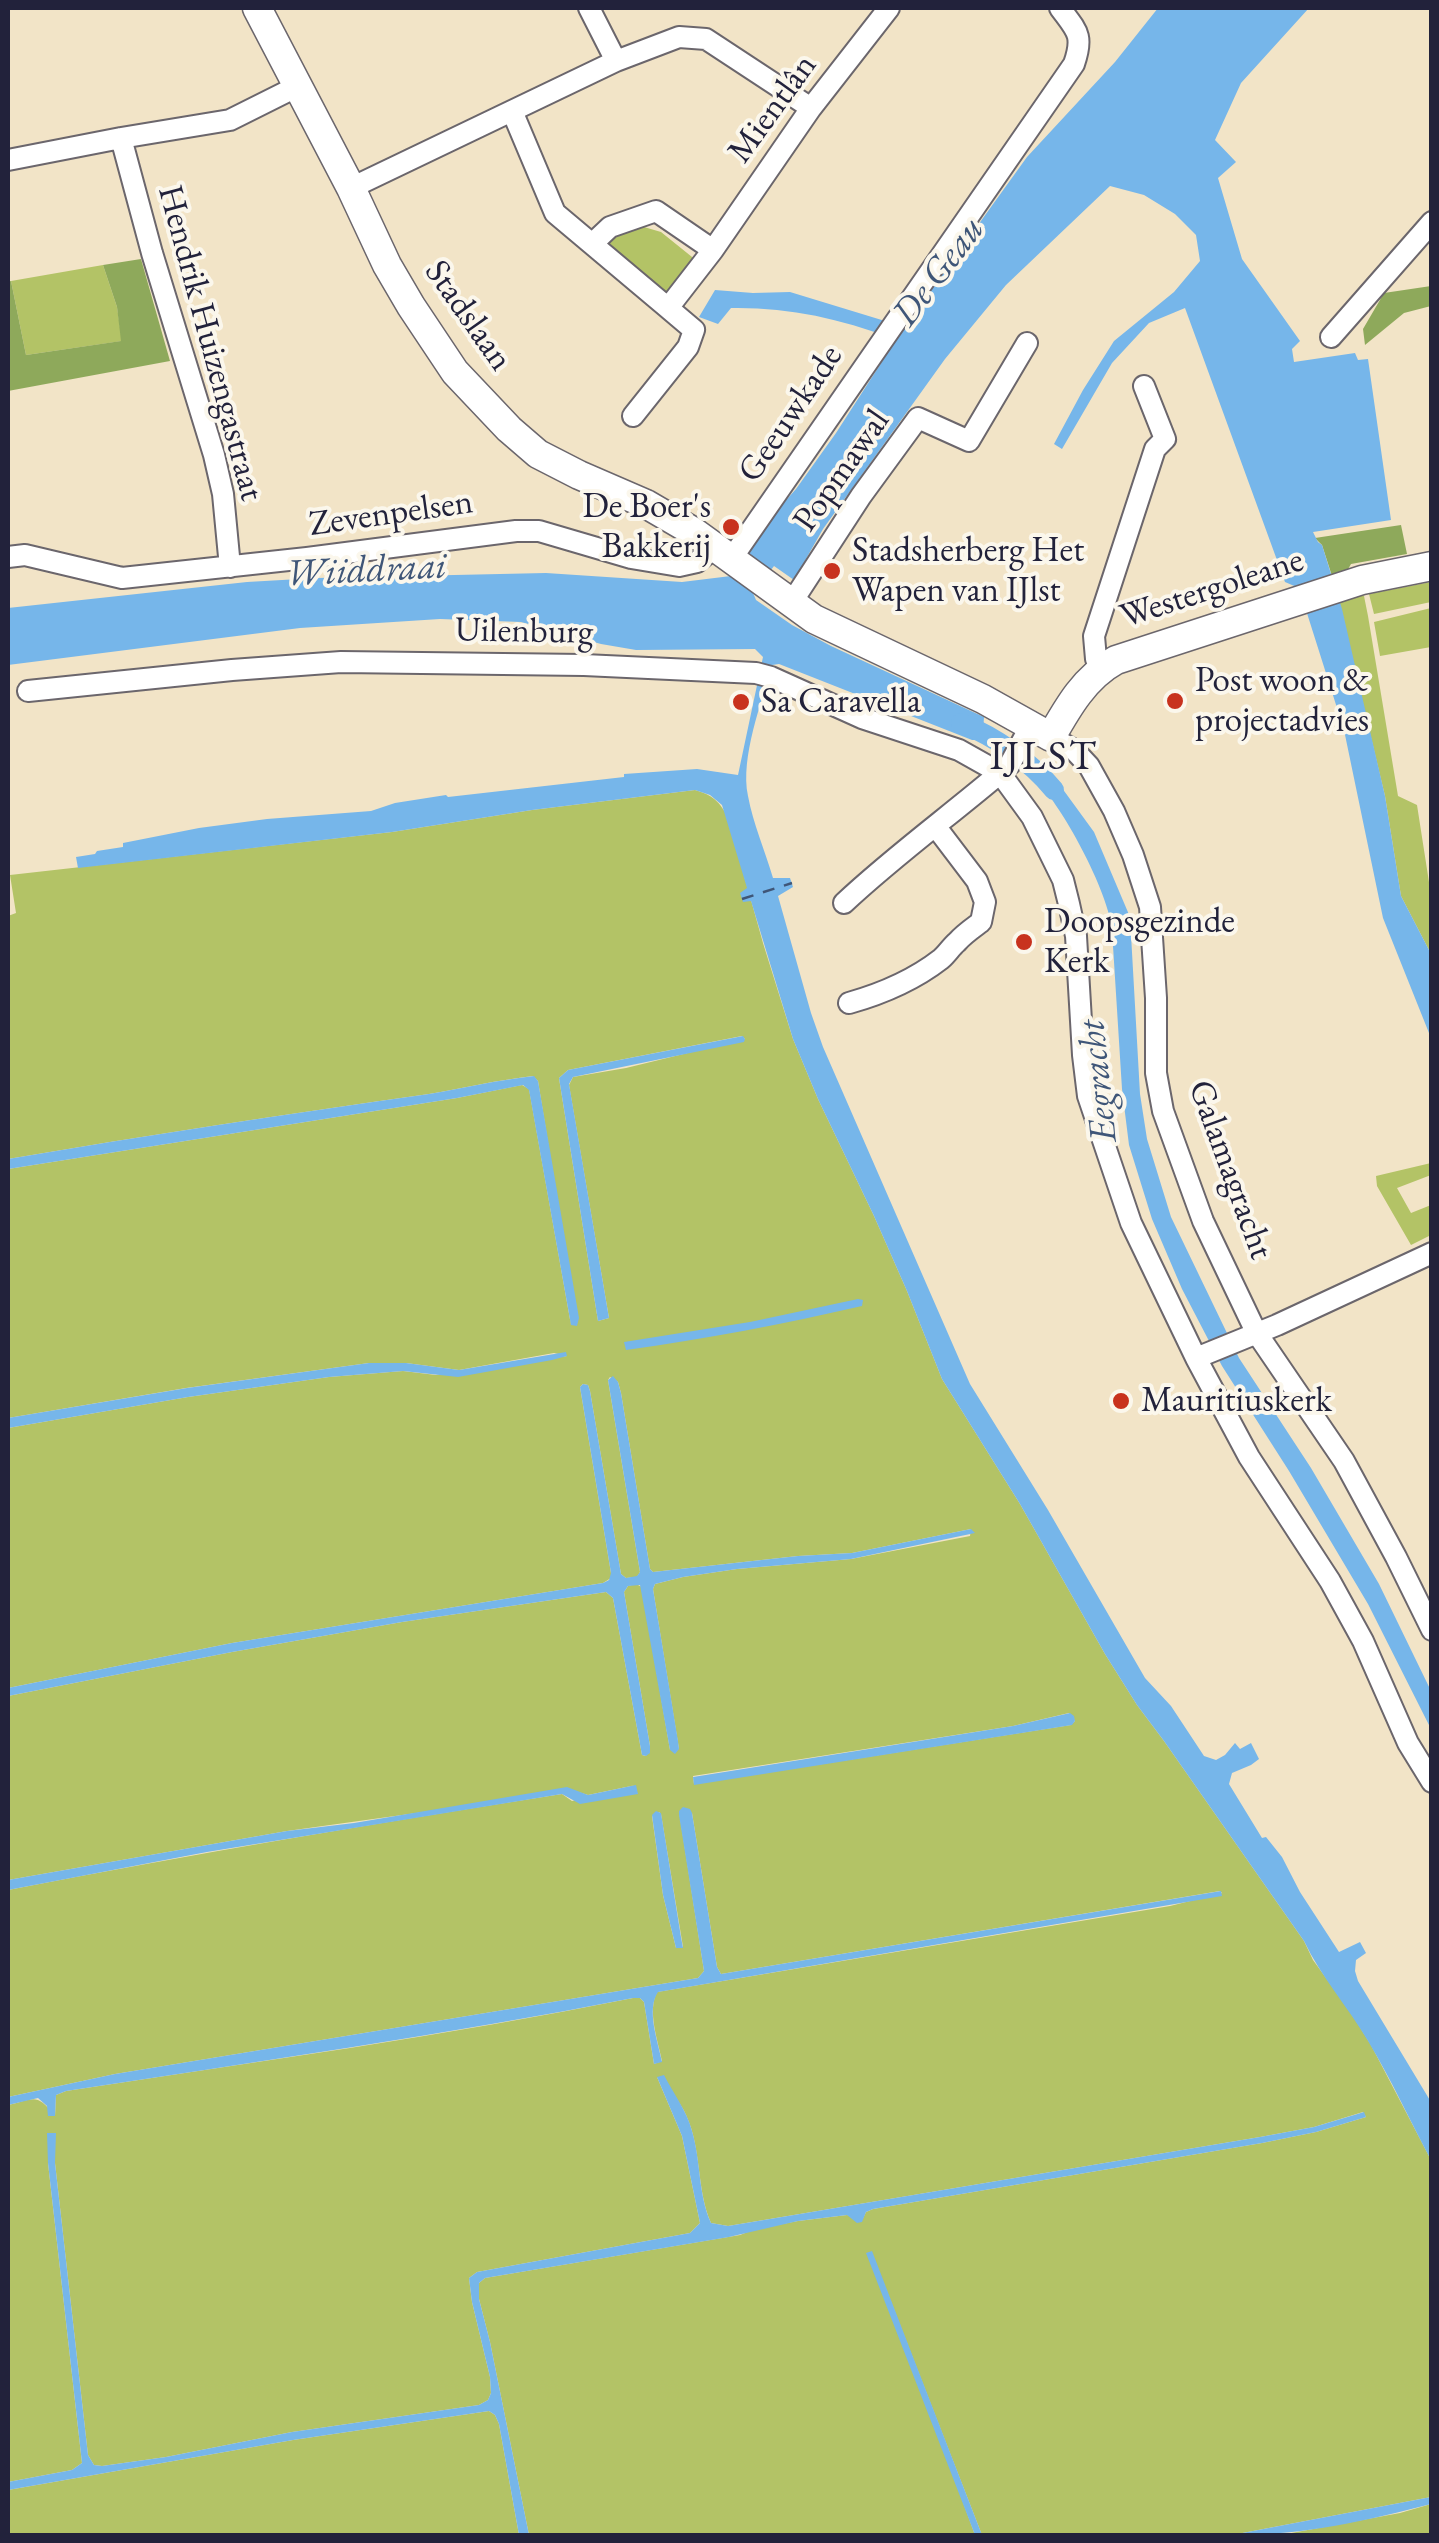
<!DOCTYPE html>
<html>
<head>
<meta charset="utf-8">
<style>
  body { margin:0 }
  #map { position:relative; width:1439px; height:2543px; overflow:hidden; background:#f2e4c7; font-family:"EB Garamond",serif }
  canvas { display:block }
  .frame { position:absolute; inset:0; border:10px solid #22223b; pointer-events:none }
</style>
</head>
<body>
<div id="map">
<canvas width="1439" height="2543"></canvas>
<div class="frame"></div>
</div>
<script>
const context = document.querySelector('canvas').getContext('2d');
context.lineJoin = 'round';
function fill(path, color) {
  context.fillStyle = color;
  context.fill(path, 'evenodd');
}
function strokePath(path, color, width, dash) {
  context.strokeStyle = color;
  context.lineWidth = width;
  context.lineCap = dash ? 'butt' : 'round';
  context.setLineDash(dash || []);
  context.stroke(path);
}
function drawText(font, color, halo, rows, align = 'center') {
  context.font = font + ' "EB Garamond",serif';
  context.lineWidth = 8;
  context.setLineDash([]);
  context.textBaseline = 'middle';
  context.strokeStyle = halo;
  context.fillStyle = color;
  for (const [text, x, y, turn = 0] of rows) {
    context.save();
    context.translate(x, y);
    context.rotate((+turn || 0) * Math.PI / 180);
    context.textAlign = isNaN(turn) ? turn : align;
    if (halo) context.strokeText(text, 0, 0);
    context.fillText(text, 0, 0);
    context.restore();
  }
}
const green = new Path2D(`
  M644,227L661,232L697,261L663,298L606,243L615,236Z
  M103,265L117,307L122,341L26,355L11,281Z
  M1431,582V602L1374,614L1369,594Z
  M1352,596H1364L1368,616L1398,796L1417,805L1431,895V954L1401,896L1385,796L1338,600Z
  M1431,608V647L1380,656L1374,622Z
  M695,790C712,795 720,801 728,818L763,943L793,1039L818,1099L874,1216L907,1291L942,1379L1020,1504L1105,1654L1137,1705L1164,1741L1304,1941L1313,1960L1350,2011L1371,2045L1431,2160V2497L1232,2535H982L871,2251L975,2535H529L490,2342L479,2299V2283L485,2278L740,2235L755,2229L798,2221L847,2215L863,2218L866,2212L873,2209L1262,2143L1316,2132L1366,2117L1363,2112L1314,2127L1260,2137L728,2226L711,2223C696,2189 702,2149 686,2115C680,2101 668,2089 657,2077L682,2136L700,2223L690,2233L477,2272L469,2278L472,2302L490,2377L491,2393L488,2400L479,2405L292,2432L166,2457L102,2466L94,2465L88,2455L55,2163V2133L48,2163L82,2463L72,2470L8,2482V2105C35,2099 36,2092 55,2116L56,2095L66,2091C255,2062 445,2036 633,1998H640L644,2002L654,2064L662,2061C658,2041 647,2011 657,1992L1170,1906L1222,1893L1220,1891L721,1974L717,1967L692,1813L679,1811L704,1971L698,1978L115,2074L8,2097V1890C192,1854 376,1823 562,1794L572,1801L636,1785L588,1795L575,1791L287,1831L8,1880V1696L232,1652L402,1622L606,1592L613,1598L642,1755L646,1756L650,1746L624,1592L628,1586L636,1584L642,1587L670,1750L679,1749L653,1589L655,1584L683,1577L737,1569L851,1559L970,1536L971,1529L852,1553L798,1556L653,1572L650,1569L621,1393L618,1382L610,1377L608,1380L640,1572L637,1577L626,1578L621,1574L590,1391L588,1385L583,1384L580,1387L611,1573V1578L603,1583L232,1643L8,1688V1428L188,1397L329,1377L403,1371L436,1375L567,1356L554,1353L459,1370L406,1363H369L186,1388L8,1418V1169L457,1098L522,1085L529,1089L571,1325L557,1198L538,1081L533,1076C498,1080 464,1088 429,1094C288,1114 148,1135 8,1159V916L16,913L10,875L392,832L532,810ZM742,1036L745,1039L626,1068L573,1077L569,1085L609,1318L598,1321L559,1078L568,1070ZM1069,1713L1075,1721L1071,1725L694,1784L693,1776L1013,1726ZM659,1812L661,1814L683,1947L676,1948L663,1895L652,1816Z
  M1431,1163V1175L1397,1188L1411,1213L1431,1205V1235L1411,1245L1377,1186L1376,1176Z
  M489,2411L495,2415L499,2424L519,2535L8,2536V2490L293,2440Z
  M1431,2504V2535L1275,2536L1400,2513Z`);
const forest = new Path2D(`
  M141,259L170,361L8,391V282L11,281L26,355L121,341L117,307L103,265Z
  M1431,286V306L1404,313L1365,345L1363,329L1384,293Z
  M1401,525L1407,554L1351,564L1347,571L1332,576L1322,545L1315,538Z`);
const water = new Path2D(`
  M1158,8H1309L1241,83L1215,140L1236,162L1218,178L1242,259L1300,341L1292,349L1294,362L1355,353L1358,360L1368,359L1391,520L1313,532L1318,542L1322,545L1342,609L1385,796L1401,896L1431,954V1038L1383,918L1344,730L1299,588L1285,582L1185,308L1149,323L1112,363L1062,449L1054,444L1083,390L1114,341L1174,292L1200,261L1196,235L1175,214L1144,195L1110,186L1006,285L945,359L823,529L794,580L774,566L753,593L756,600L792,625L831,646L984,717L983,732L979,740H972L779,664L772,665C762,702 740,757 748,796C753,823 765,851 773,878H790L793,887L778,896L811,1013L823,1047L970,1384L1048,1510L1145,1678L1171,1706L1204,1756L1216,1760L1225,1755L1235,1743L1240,1749L1251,1743L1259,1759L1251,1765L1232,1773L1229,1784L1262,1838L1266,1837L1282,1857L1300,1892L1339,1952L1360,1942L1366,1953L1356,1960L1355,1971L1358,1981L1431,2102V2160C1410,2121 1391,2079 1368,2041C1348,2007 1321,1977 1304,1941L1164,1741L1137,1705L1105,1654L1020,1504L942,1379L907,1291L874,1216L818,1099L793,1039L751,901L743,902L740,893L747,888L722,805L710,795L695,790L532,810L392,832L78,868L76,857L95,854L97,851L123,847V843L199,828L267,819L371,811L395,803L446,795L448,797L624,777V774L697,769L738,775L763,657L755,649L636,650L601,644L521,622L440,619L300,628L8,665V608L247,582L317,578L546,573L682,582L731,576L750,551L745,546L796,489L836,433L894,343L891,338C839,318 786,307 731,308L718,324L699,317L715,290L753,293L790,292L885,321L906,325L1027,157L1115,62Z
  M1043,762L1094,832L1130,917L1140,1094L1147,1139L1171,1217L1239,1358L1311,1468L1379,1584L1431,1691V1729L1368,1604L1289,1471L1222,1366L1182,1289L1152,1219L1129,1145L1122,1089L1113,946C1118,909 1070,821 1046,792C1041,786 1034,781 1028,776Z
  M743,1036L745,1039L744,1042L573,1077L569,1084L609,1318L598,1321L559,1078L568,1070Z
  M534,1076L538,1081L579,1318L577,1326L571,1325L529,1090L523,1085L457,1098L8,1169V1159C148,1135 288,1114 429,1094C464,1088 498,1080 534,1076Z
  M858,1299L863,1300L862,1306C784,1324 705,1339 626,1350L624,1342L750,1322Z
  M566,1352L567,1356L552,1360L458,1377L403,1371L329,1377L188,1397L8,1428V1418L187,1388L369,1363H406L459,1370Z
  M613,1376L618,1382L621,1393L650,1569L653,1572L798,1556L852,1553L971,1529L975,1533L851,1559L737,1569L683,1577L655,1584L653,1589L678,1741L679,1749L675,1754L670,1750L640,1585L628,1586L624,1592L650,1746V1753L646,1756L642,1755L613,1598L606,1592L402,1622L232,1652L8,1696V1688L232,1643L603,1583L609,1580L611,1573L580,1387L583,1384L588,1385L590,1391L621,1574L626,1578L637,1576L640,1572L608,1380Z
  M1070,1713L1074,1716L1075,1721L1072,1725L694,1785L693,1777L1013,1726Z
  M636,1785L638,1794L580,1804L562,1794L207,1852L8,1890V1880L287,1831L354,1823L567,1787L588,1795Z
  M683,1807L690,1809L692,1813L717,1967L721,1974L1221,1891L1222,1896L658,1992C646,2010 658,2041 662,2062L654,2064L644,2002L640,1998H633C445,2035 255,2062 66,2091L56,2095L55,2116H48L47,2106L38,2098L8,2105V2097L115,2074L698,1978L704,1971L679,1815V1811Z
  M656,1811L661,1813L681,1937L683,1948H676L663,1895L652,1815Z
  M664,2075C673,2093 687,2111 692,2131C701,2161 698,2194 711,2223L728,2226L1260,2137L1314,2127L1364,2112L1366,2117L1316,2132L1262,2143L873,2209L866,2212L862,2222L857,2223L847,2215L798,2221L729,2237L485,2278L479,2283V2299L490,2342L529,2535H519L499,2424L495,2415L489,2411L293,2440L8,2490V2482L72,2470L82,2463L48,2163L47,2133H56L55,2163L88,2455L94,2465L102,2466L166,2457L292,2432L479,2405L488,2400L491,2393L490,2377L472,2302L469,2278L477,2272L690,2233L700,2223L682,2136L657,2077Z
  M872,2251L982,2535H975L866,2253Z
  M1431,2497V2504C1366,2521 1299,2536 1232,2535Z`);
const canal = new Path2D(`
  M961,723C996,737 1030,761 1054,790`);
const ferry = new Path2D(`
  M742,899L792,883`);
const minor = new Path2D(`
  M589,8L616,61
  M512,111L555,213L668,308
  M121,138L152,253L214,455L223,494L230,567
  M8,160L121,138L230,120L298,86
  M351,188L616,61L679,37L706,39L811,108
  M592,244L610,227L656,211L713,250
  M1331,337L1432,222
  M633,416L688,347L694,330L668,308L713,250L811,108L889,8
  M8,557L25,555L122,578L307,558L516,531H539L631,558L679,566L697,562L715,547
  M732,558L1074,64C1084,35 1077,31 1060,8
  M792,602L861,496L918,418L969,441L1027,343
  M1101,668L1096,659L1094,636L1155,449L1165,439L1144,386
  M28,691L232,670L341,662L584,665L756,673L771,677L862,718L959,750L1000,773L1032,817L1063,880L1069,904L1076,936L1083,1055L1088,1096L1131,1223L1196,1358L1249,1457L1330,1581L1363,1641L1408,1743L1432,1782
  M1051,737L1074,750L1089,766L1114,811L1133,855L1150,907L1156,998V1073L1163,1111L1203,1221L1256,1332L1344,1461L1396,1557L1432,1630
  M844,903C893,857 948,817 1000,773L1010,764L1031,725
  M849,1003C881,994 914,980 941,959C947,954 951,947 957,942C964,934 973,928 981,922L985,902L977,881L936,827
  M1196,1358L1277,1325L1432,1253`);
const tertiary = new Path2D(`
  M257,8L351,188L387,265L411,306L455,372L509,429L538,454L579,475L646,504L694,532L814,619L983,699L1051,737C1068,707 1085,677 1116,660L1362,580L1432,566`);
const markers = [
  [731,527,10,"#c8321e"],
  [832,571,10,"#c8321e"],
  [1175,701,10,"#c8321e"],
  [741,702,10,"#c8321e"],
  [1024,942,10,"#c8321e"],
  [1121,1401,10,"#c8321e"]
];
const streetNames = [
  ["Mientlân",773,109,-54],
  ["Stadslaan",468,316,55],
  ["Hendrik Huizengastraat",210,343,75],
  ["Geeuwkade",791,414,-56],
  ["Popmawal",842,471,-55],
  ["Zevenpelsen",391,514,-8],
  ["Westergoleane",1212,589,-18],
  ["Uilenburg",524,632,1],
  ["Galamagracht",1230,1170,70]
];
const poiNames = [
  ["De Boer's",711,507,"right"],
  ["Bakkerij",711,547,"right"],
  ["Stadsherberg Het",852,551],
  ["Wapen van IJlst",852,591],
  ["Post woon &",1195,681],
  ["projectadvies",1195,721],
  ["Sa Caravella",761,702],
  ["Doopsgezinde",1044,922],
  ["Kerk",1044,962],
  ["Mauritiuskerk",1141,1401]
];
const waterNames = [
  ["De Geau",939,272,-53],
  ["Wiiddraai",366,571,-3],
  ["Eegracht",1099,1081,-96]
];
const quarterNames = [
  ["IJLST",1044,758]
];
fill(green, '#b3c366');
fill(forest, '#8ea95b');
fill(water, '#76b6ea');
strokePath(canal, '#76b6ea', 20);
strokePath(ferry, '#3f5678', 2.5, [12, 10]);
strokePath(minor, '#6b666c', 24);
strokePath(tertiary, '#6b666c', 31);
strokePath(minor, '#fff', 20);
strokePath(tertiary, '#fff', 28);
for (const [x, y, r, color] of markers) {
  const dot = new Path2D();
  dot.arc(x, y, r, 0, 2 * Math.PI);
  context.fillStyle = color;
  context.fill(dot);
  strokePath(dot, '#fbf7ec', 4);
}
drawText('35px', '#22223b', '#fbf7ec', streetNames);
drawText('35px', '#22223b', '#fbf7ec', poiNames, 'left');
drawText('italic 38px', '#3f5678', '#fbf7ec', waterNames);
context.letterSpacing = '2.5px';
drawText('40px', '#22223b', '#fbf7ec', quarterNames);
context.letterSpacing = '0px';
</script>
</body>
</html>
